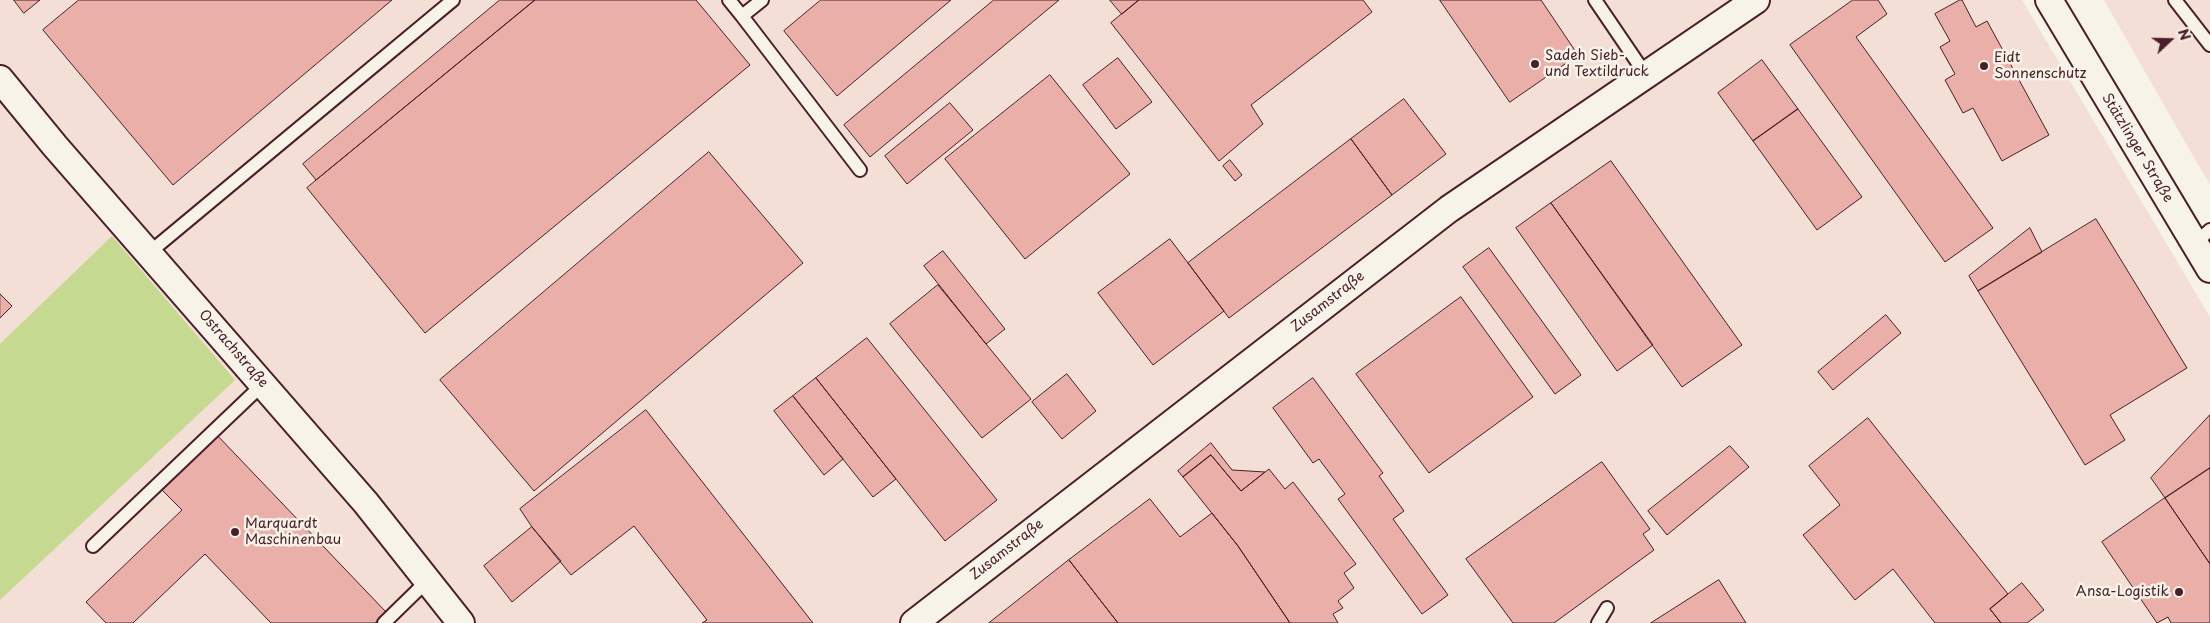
<!DOCTYPE html>
<html>
<head>
<meta charset="utf-8">
<style>
  body { margin:0 }
  #map { position:relative; width:2210px; height:623px; overflow:hidden; background:#f7f3e8; font-family:"Playpen Sans",sans-serif }
  canvas { display:block }
  .north { position:absolute; left:2145px; top:15px; width:50px; height:50px; -webkit-text-stroke:4px #f7f3e8; paint-order:stroke; rotate:69deg; font-size:14px; font-weight:700; line-height:20px; text-align:center; color:#4a1f2b }
  .north::after { content:''; display:block; margin:auto; width:18px; height:22px; background:#4a1f2b; clip-path:polygon(50% 0,100% 100%,50% 72%,0 100%) }
</style>
</head>
<body>
<div id="map">
<canvas width="2210" height="623"></canvas>
<div class="north">N</div>
</div>
<script>
const context = document.querySelector('canvas').getContext('2d');
context.lineJoin = 'round';
function fill(path, color) {
  context.fillStyle = color;
  context.fill(path, 'evenodd');
}
function strokePath(path, color, width, dash) {
  context.strokeStyle = color;
  context.lineWidth = width;
  context.lineCap = dash ? 'butt' : 'round';
  context.setLineDash(dash || []);
  context.stroke(path);
}
function drawText(font, color, halo, rows, align = 'center') {
  context.font = font + ' "Playpen Sans",sans-serif';
  context.lineWidth = 5;
  context.setLineDash([]);
  context.textBaseline = 'middle';
  context.strokeStyle = halo;
  context.fillStyle = color;
  for (const [text, x, y, turn = 0] of rows) {
    context.save();
    context.translate(x, y);
    context.rotate((+turn || 0) * Math.PI / 180);
    context.textAlign = isNaN(turn) ? turn : align;
    if (halo) context.strokeText(text, 0, 0);
    context.fillText(text, 0, 0);
    context.restore();
  }
}
const built = new Path2D(`
  M0,0H2022L2210,317V623H0Z
  M2104,0H2210V184L2196,161Z`);
const green = new Path2D(`
  M112,236L235,380L0,600V344Z`);
const building = new Path2D(`
  M14,0H40L24,13Z
  M79,0H392L173,185L43,30Z
  M500,0H535L316,180L303,164Z
  M535,0H696L750,65L425,333L307,188Z
  M821,0H951L837,96L784,31Z
  M994,0H1059L870,157L844,125Z
  M1110,0H1139L1122,14Z
  M1139,0H1363L1372,12L1251,105L1263,124L1219,161L1111,23Z
  M1440,0H1541L1578,55L1510,102Z
  M1853,0H1878L1887,14L1856,37L1993,228L1945,262L1790,45Z
  M1960,0H1962L1976,27L1987,21L2049,135L2002,161L1973,108L1963,113L1945,80L1955,74L1940,47L1950,41L1935,14Z
  M1118,58L1152,102L1116,129L1083,85Z
  M1762,60L1798,109L1753,141L1718,93Z
  M1050,75L1130,174L1025,259L945,159Z
  M1404,99L1446,154L1392,195L1351,139Z
  M950,103L973,130L907,184L885,156Z
  M1798,109L1862,197L1817,230L1753,141Z
  M1351,139L1392,195L1229,318L1188,263Z
  M709,152L803,263L534,491L440,380Z
  M1230,160L1242,175L1235,181L1223,166Z
  M1611,161L1742,345L1682,387L1551,203Z
  M1551,203L1653,345L1617,371L1516,228Z
  M2096,219L2187,368L2110,415L2125,440L2085,465L1978,291Z
  M2030,228L2042,252L1978,291L1969,276Z
  M1170,239L1224,311L1153,365L1098,293Z
  M1489,248L1581,375L1555,394L1463,267Z
  M943,251L1005,329L986,344L924,266Z
  M938,285L1031,399L982,438L890,324Z
  M0,294L12,306L0,318Z
  M1461,297L1533,397L1429,473L1356,374Z
  M1886,315L1901,333L1833,390L1818,372Z
  M867,338L997,500L945,541L816,378Z
  M1067,374L1096,411L1062,439L1032,402Z
  M816,378L896,479L873,497L793,396Z
  M1313,378L1383,473L1379,476L1404,511L1393,519L1448,595L1422,614L1338,499L1345,494L1319,459L1313,463L1273,408Z
  M793,396L843,459L824,475L774,411Z
  M646,410L813,623H702L707,620L634,526L571,575L532,527L520,509Z
  M2210,415V468L2165,498L2151,478Z
  M1868,418L2008,594L1990,609L2001,623H1935L1893,569L1855,600L1803,535L1840,505L1809,466Z
  M215,433L386,612L375,623H271L205,554L133,623H106L86,602L182,510L159,487Z
  M1211,443L1232,470L1265,472L1241,491L1211,455L1183,477L1178,471Z
  M1730,446L1749,467L1667,535L1648,511Z
  M1211,455L1241,491L1269,469L1285,489L1293,482L1356,564L1344,573L1354,588L1338,601L1343,608L1333,614L1338,623H1290L1238,546L1183,477Z
  M1602,462L1650,529L1643,534L1654,550L1554,623H1513L1466,559Z
  M2210,468V564L2165,498Z
  M2165,498L2210,564V623H2171L2168,617L2157,623L2102,542Z
  M1150,499L1180,537L1212,513L1238,546L1290,623H1118L1069,560Z
  M532,527L561,561L512,602L484,566Z
  M1069,560L1118,623H989Z
  M1719,580L1746,623H1651Z
  M2022,583L2044,610L2027,623H2001L1990,609Z`);
const service = new Path2D(`
  M729,0L742,16L762,0
  M1595,0L1646,75
  M2175,0L2210,45
  M742,16L860,170
  M2194,244L2210,230
  M150,252L453,0
  M93,546L263,384
  M384,623L427,581
  M1598,623L1607,608`);
const minor = new Path2D(`
  M2049,0L2210,269
  M0,79L55,146L366,503L461,623
  M914,623L1449,209L1756,0`);
const markers = [
  [1535,64,5,"#4a1f2b"],
  [1984,66,5,"#4a1f2b"],
  [235,532,5,"#4a1f2b"],
  [2179,592,5,"#4a1f2b"]
];
const poiNames = [
  ["Sadeh Sieb-",1545,56],
  ["und Textildruck",1545,72],
  ["Eidt",1994,58],
  ["Sonnenschutz",1994,74],
  ["Marquardt",245,524],
  ["Maschinenbau",245,540],
  ["Ansa-Logistik",2169,592,"right"]
];
const streetNames = [
  ["Stätzlinger Straße",2137,148,59],
  ["Zusamstraße",1328,302,-38],
  ["Ostrachstraße",233,349,49],
  ["Zusamstraße",1007,550,-38]
];
fill(built, '#f3dfd5');
fill(green, '#c5da90');
fill(building, '#eaafa8');
strokePath(building, '#4a1f2b', 1);
strokePath(service, '#4a1f2b', 16);
strokePath(minor, '#4a1f2b', 30);
strokePath(service, '#f7f3e8', 12);
strokePath(minor, '#f7f3e8', 26);
for (const [x, y, r, color] of markers) {
  const dot = new Path2D();
  dot.arc(x, y, r, 0, 2 * Math.PI);
  context.fillStyle = color;
  context.fill(dot);
  strokePath(dot, '#f7f3e8', 2);
}
drawText('14px', '#4a1f2b', '#f7f3e8', poiNames, 'left');
drawText('14px', '#4a1f2b', '#f7f3e8', streetNames);
</script>
</body>
</html>
